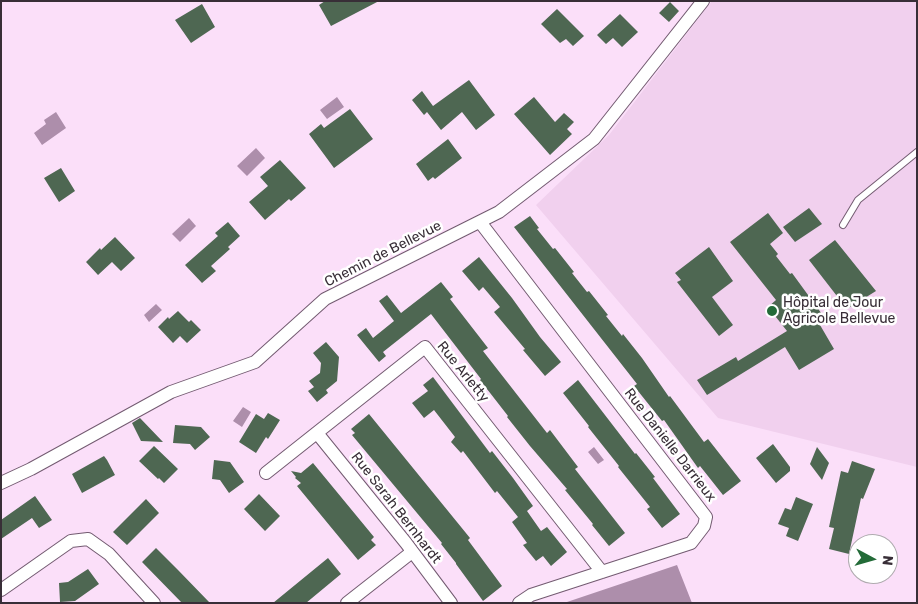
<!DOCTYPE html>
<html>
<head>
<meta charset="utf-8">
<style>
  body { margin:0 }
  #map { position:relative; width:918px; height:604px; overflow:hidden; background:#fbdff9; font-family:Rubik,sans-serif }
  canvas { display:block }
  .frame { position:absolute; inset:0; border:2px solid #382e37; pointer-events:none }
  .north { position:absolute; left:848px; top:534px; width:50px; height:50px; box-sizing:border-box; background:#fff; border:1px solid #afabaf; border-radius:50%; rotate:96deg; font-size:14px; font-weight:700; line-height:20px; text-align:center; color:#382e37 }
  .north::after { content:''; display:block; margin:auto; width:18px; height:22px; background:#236b38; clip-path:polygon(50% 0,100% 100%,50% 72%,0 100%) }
</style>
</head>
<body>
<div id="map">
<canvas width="918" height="604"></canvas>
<div class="frame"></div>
<div class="north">N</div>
</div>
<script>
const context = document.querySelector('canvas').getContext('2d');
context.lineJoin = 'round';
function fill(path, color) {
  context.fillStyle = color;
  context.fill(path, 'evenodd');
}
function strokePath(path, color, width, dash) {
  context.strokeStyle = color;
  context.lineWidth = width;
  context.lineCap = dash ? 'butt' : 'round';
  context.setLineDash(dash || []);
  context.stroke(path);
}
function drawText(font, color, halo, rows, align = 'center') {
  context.font = font + ' Rubik,sans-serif';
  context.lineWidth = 5;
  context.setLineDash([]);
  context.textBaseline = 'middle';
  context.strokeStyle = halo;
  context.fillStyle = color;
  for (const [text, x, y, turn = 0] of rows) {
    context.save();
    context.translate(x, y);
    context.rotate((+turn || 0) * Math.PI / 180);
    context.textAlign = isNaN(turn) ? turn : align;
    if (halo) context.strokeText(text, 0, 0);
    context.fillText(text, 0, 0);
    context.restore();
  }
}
const built = new Path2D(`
  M712,1H917V467L718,418L536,205L609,135Z`);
const water = new Path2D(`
  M337,97L344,107L327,119L320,110Z
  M56,112L66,128L42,145L34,133L46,124L44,120Z
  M256,148L265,158L247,176L237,166Z
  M189,218L196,226L180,242L172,234Z
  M156,304L162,310L149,322L144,315Z
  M243,407L251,412L242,427L233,421Z
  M594,447L604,460L598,464L588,452Z
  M677,565L692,603H564Z`);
const building = new Path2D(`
  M325,1H379L331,26L319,5Z
  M670,2L679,11L669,22L659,13Z
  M202,4L215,27L191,43L175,20Z
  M557,9L584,36L573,46L566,39L560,43L541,24Z
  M620,14L638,32L622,47L613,38L606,44L597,35Z
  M469,80L495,115L476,130L462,112L441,130L427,112L424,115L412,100L422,91L433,106Z
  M534,97L555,122L564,113L574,122L567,129L572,134L550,155L514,114Z
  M350,109L373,139L334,168L309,134L321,124L324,128Z
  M448,139L462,158L435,179L433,177L428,181L416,164Z
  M280,160L306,188L291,201L289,199L265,220L249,202L268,186L260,177Z
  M61,168L75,191L59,202L44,178Z
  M809,208L822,224L795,242L783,227Z
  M768,213L783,233L770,244L778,254L776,256L790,274L792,273L827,321L820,325L834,349L799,370L785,347L707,395L697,380L736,357L738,361L787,331L768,307L776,300L730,242Z
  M530,216L539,228L537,229L553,249L555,248L574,272L572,273L587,292L589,291L608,315L606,316L622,336L623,334L642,358L669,397L670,396L704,442L708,439L741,481L723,495L700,466L698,468L664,420L662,421L634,386L637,384L514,227Z
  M228,222L240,236L228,247L230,249L211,266L216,271L202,283L185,265L218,236L215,233Z
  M115,237L135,258L121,271L112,262L98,275L86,262L100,248L101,250Z
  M835,240L876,291L847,309L809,260Z
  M709,247L733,281L712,297L733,325L719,336L677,282L681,280L675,273Z
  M479,257L512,298L540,337L561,362L545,376L523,350L525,349L494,312L500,307L483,287L479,291L462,271Z
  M441,282L453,297L450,299L488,348L483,351L547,433L550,430L578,467L575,469L625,533L609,546L592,525L593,524L565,490L567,489L530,446L507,417L508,416L480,380L481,379L431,314L383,352L386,356L379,362L357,335L366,328L373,338L394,321L379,301L387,295L401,313Z
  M178,311L189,322L191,320L201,330L187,343L180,336L173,343L158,327L168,317L169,319Z
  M326,342L339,357L337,381L326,390L328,393L317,402L308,391L314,387L309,381L320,373L321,363L313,353Z
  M433,377L490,453L492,451L513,478L533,506L527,511L541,531L547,527L567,552L551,566L543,556L536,561L523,545L527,543L512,522L518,517L497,491L495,493L463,451L461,453L451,442L455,437L434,410L424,418L412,403L428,391L423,385Z
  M578,380L635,454L636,453L655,477L653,478L680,514L662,528L647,509L650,507L618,467L619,466L588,427L589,426L563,393Z
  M268,413L280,420L268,439L266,437L256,453L239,442L256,414L264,419Z
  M369,414L470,538L468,540L502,586L483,601L456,564V563L441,544L442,543L352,435L355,433L351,429Z
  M140,418L163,442L141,441L132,423Z
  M175,425L201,427L210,437L195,450L190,444L173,443Z
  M773,444L790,467V471L776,483L756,458Z
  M154,446L178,469L164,483L159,478L158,479L139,461Z
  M817,447L829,463L822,480L810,464Z
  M104,456L107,460L115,475L82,493L72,474Z
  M214,460L230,462L244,482L229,493L220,480L212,479Z
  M852,461L875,469L863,499L861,498L849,554L829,549L834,528L829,527L841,471L848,473Z
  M313,463L374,537L371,540L376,545L358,560L297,486L301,483L295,478L296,477L291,471L301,473Z
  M259,494L280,516L265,531L244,509Z
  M35,496L52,520L39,528L32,518L1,539V520Z
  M796,497L813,504L798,541L786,536L789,528L778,524L785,508L791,510Z
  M146,499L159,513L127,545L113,532Z
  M156,548L178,570L210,603H182L142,562Z
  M328,558L341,574L306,603H273Z
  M88,569L99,584L75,601L60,602L59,583L68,582Z`);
const lane = new Path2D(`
  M843,225L858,200L917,152`);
const street = new Path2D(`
  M480,222L706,517L704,526L691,543L531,595L519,603
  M317,433L406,543L451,603
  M266,473L425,347L602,572
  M1,483L31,469L171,392L255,362L325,299L499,212L594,139L703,1
  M1,590L71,541L88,539L109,554L154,603
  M347,603L412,552`);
const markers = [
  [772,311,6,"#236b38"]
];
const streetNames = [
  ["Chemin de Bellevue",383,254,-27],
  ["Rue Arletty",463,372,51],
  ["Rue Danielle Darrieux",670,445,52],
  ["Rue Sarah Bernhardt",396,508,52]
];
const poiNames = [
  ["Hôpital de Jour",783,303],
  ["Agricole Bellevue",783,319]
];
fill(built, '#f1d0ee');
fill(water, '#ad8eab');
fill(building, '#4e6752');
strokePath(lane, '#735b71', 8);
strokePath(street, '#735b71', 14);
strokePath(lane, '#fff', 6);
strokePath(street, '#fff', 12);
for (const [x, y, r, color] of markers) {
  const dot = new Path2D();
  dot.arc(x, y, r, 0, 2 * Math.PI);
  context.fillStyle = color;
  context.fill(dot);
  strokePath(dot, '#fff', 2);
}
drawText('14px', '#382e37', '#fff', streetNames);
drawText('14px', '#382e37', '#fff', poiNames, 'left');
</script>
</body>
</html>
